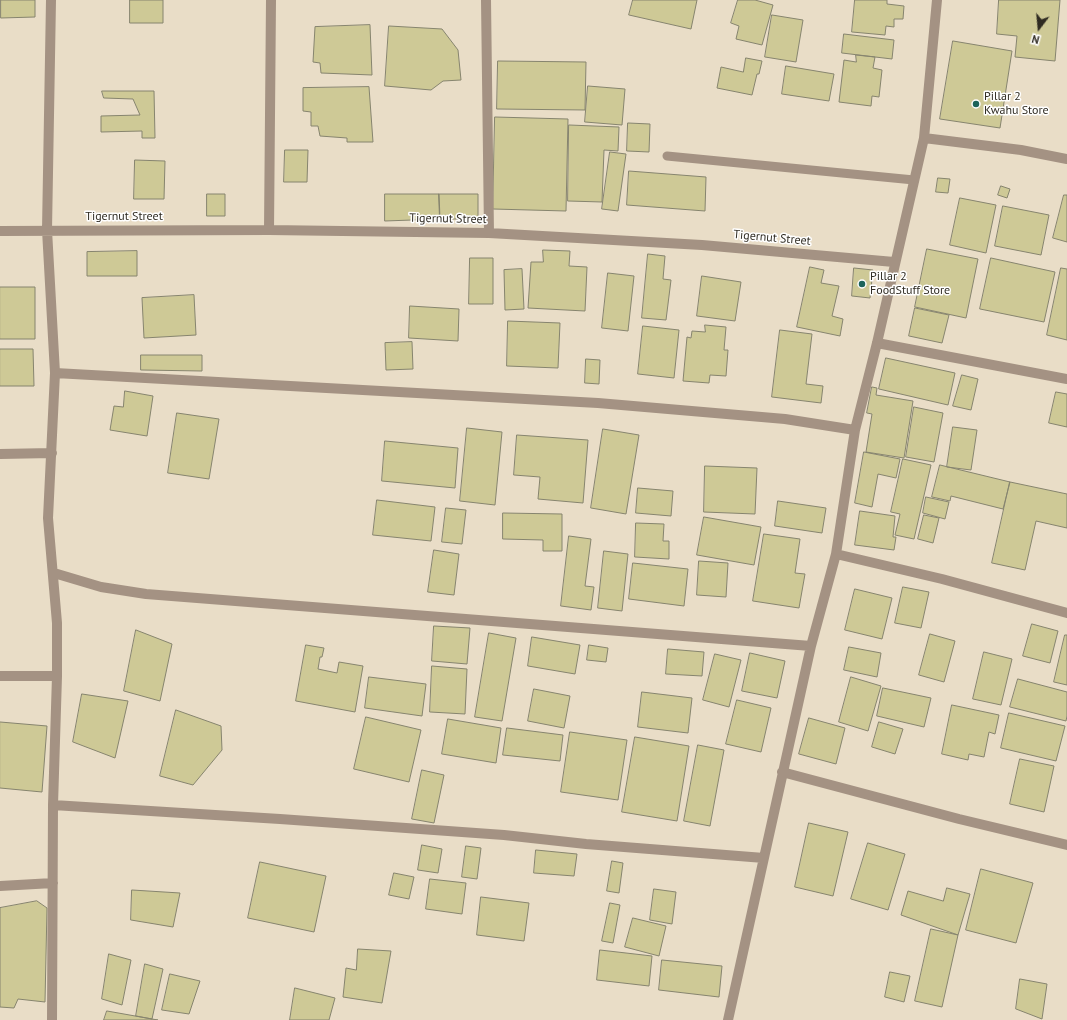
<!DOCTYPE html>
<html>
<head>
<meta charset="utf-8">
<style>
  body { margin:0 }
  #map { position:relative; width:1067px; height:1020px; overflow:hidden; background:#e9ddc7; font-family:"PT Sans",sans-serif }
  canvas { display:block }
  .north { position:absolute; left:1019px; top:8px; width:40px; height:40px; -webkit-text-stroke:3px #fff; paint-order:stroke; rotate:196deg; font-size:11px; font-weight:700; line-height:16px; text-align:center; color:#2f2b22 }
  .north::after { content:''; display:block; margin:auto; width:14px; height:18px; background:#2f2b22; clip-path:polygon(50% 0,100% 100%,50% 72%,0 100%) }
</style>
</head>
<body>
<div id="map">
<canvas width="1067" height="1020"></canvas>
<div class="north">N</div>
</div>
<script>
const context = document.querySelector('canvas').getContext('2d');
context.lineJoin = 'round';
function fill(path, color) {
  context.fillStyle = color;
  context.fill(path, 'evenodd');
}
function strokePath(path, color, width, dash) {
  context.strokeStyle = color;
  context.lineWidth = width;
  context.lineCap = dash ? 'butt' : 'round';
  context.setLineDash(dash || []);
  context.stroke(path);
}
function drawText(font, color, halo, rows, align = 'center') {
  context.font = font + ' "PT Sans",sans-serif';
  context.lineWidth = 3;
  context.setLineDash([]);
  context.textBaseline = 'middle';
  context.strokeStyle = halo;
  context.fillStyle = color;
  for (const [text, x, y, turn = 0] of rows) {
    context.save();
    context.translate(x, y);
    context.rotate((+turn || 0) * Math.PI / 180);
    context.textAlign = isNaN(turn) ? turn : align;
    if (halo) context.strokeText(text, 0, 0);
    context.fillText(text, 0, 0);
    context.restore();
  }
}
const building = new Path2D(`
  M1,0H35V17L1,18Z
  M130,0H163V23H130Z
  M633,0H697L691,29L629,15Z
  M738,0H755L773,5L762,45L736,39L739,26L731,23Z
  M855,0H887V4L904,6L903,19H894V27L886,26L885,35L852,32Z
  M999,0H1060L1055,61L1015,57L1017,36L997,34Z
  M772,15L803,20L796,62L765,57Z
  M370,25L372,75L321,73L320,63L313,62L315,27Z
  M389,26L442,29L458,50L461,80L443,81L431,90L385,86Z
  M844,34L894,40L892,59L842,53Z
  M953,41L1012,51L1000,128L940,119Z
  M856,55L875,57L873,68L882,70L879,97L872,96L871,106L839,102L844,60L856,62Z
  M746,58L762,61L759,74H757L752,95L717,88L721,67L743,72Z
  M498,61L586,62L585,110L497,109Z
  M786,66L834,74L829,101L782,94Z
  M588,86L625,89L622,125L585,122Z
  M369,87L373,142H347V138L320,136L318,126H311V112L303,111V88Z
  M102,91H154L155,138H142V131L101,132V116L140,115L133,99L104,98Z
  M495,117L568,119L566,211L493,209Z
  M628,123L650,124L649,152L627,151Z
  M569,125L619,127L618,151L604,150L602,202L568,201Z
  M285,150H308L307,182H284Z
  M610,152L626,154L618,211L602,209Z
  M135,160L165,161L164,199H134Z
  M629,171L706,177L705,211L627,205Z
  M938,178L950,179L948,193L936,192Z
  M1001,186L1010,189L1007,198L998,195Z
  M207,194H225V216H207Z
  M385,194H439L440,219L385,221Z
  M439,194H478V219H440Z
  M1064,195H1067V242L1053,238Z
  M960,198L996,205L986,253L950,245Z
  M1003,206L1049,215L1041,255L995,246Z
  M927,249L978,259L966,318L915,307Z
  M543,250L570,251L569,266L587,267L585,311L528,308L531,262H543Z
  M137,251V276H87V252Z
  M648,254L665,256L663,279L671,280L666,320L642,318Z
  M470,258H493V304H469Z
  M991,258L1055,272L1044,322L980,309Z
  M810,267L824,270L821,283L839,286L832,316L843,319L840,336L797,327Z
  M854,268L873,270L870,298L852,296Z
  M1061,268L1067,269V340L1047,335Z
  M522,269L524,309L505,310L504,270Z
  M608,273L634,276L628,331L602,328Z
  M702,276L741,282L735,321L697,316Z
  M0,287H35V339H0Z
  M194,295L196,335L144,338L142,298Z
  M410,306L459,309L458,341L409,338Z
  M915,308L949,315L942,343L909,336Z
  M508,321L560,323L558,368L507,366Z
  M705,325L726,327L724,350H728L726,376L710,375L709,383L683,381L687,337L691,338L692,331L705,332Z
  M643,326L679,330L674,378L638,374Z
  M780,330L812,334L806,384L823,386L821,403L772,397Z
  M412,342L413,369L386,370L385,343Z
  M0,349H33L34,386H0Z
  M141,355H202V371L141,370Z
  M886,358L955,373L948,405L879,389Z
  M586,359L600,360L599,384L585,383Z
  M962,375L978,379L971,410L953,406Z
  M872,387L877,388L876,395L913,401L904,458L866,452L872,414L867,413Z
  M125,391L153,396L147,436L110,430L114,406L123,407Z
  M1056,392L1067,394V427L1049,423Z
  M914,407L943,413L934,462L906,457Z
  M177,413L219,419L209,479L168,473Z
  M953,427L977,430L971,470L947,467Z
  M467,428L502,432L495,505L460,501Z
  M603,429L639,435L626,514L591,508Z
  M517,435L588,440L583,503L538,499L540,477L514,475Z
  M385,441L458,448L455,488L382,481Z
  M864,452L900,459L896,478L878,474L872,507L855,503Z
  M903,459L931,465L914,539L895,535L900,514L891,512Z
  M940,465L1010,482L1003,509L951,496L950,501L932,497Z
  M705,466L757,468L755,514L704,512Z
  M1010,482L1067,494V528L1036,521L1025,570L992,563Z
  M638,488L673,491L671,516L636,513Z
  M926,497L949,502L945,519L923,513Z
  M377,500L435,507L431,541L373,535Z
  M778,501L826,508L822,533L775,526Z
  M446,508L466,510L462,544L442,542Z
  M860,511L895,516L893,537H896L894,550L855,545Z
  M503,513L562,514V551H543V540L503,539Z
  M924,515L939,518L933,543L918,539Z
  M704,517L761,527L754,565L697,555Z
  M636,523L664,524L663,541H669V559L635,557Z
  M764,534L800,539L795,573L805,574L799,608L753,601Z
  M569,536L591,539L585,586L594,587L591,610L561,606Z
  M434,550L459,554L454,595L428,592Z
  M604,551L628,554L622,611L598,608Z
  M699,561L728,563L726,597L697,595Z
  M633,563L688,569L684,606L629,599Z
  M903,587L929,592L921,628L895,623Z
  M855,589L892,598L882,639L845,630Z
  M1032,624L1058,631L1050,663L1023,656Z
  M434,626L470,628L467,664L432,661Z
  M136,630L172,644L160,701L124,691Z
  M489,633L516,638L502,721L475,717Z
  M930,634L955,641L944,682L919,675Z
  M1065,635H1067V685L1054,682Z
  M532,637L580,645L575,674L528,666Z
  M306,645L324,648L322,657H320L318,669L337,673L339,662L363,666L355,712L296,701Z
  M589,645L608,648L606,662L587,660Z
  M849,647L881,653L877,677L844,670Z
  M668,649L704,652L702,676L666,674Z
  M984,652L1012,659L1001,705L973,699Z
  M750,653L785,661L777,698L742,691Z
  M715,654L741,660L729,707L703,700Z
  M432,666L467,669L465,714L430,712Z
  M369,677L426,684L422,716L365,708Z
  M851,677L881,686L868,731L839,722Z
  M1018,679L1067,692V716L1066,721L1010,707Z
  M883,688L931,698L924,727L877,716Z
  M534,689L570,696L564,728L528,721Z
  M642,692L692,698L688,733L638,727Z
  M82,694L128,701L115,758L73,742Z
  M737,700L771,708L761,752L726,744Z
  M952,705L999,715L995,734L989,732L984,757L969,754L968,760L942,754Z
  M176,710L221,726L222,750L193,785L160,776Z
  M1009,713L1065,726L1056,761L1001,748Z
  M366,717L421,730L409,782L354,769Z
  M809,718L845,728L836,764L799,754Z
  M448,719L501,728L496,763L442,754Z
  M0,722L47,726L42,792L0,788Z
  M879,722L903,729L895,754L872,747Z
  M507,728L563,735L560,761L503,755Z
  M570,732L627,740L618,800L561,792Z
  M635,737L689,746L677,821L622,812Z
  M698,745L724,750L710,826L684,821Z
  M1020,759L1054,766L1044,812L1010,804Z
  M422,770L444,775L434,823L412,819Z
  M809,823L848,832L833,896L795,887Z
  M868,843L905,854L888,910L851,899Z
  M422,845L442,849L438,873L418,870Z
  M466,846L481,848L477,879L462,877Z
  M536,850L577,854L574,876L534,873Z
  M612,861L623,863L619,893L607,891Z
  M260,862L326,876L314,932L248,918Z
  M981,869L1033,883L1016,943L966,930Z
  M394,873L414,877L409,899L389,895Z
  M430,879L466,883L462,914L426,909Z
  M947,888L970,894L958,935L901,915L908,891L943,901Z
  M654,889L676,892L672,924L650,920Z
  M132,890L180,893L173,927L131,920Z
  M481,897L529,903L524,941L477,935Z
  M37,901L47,908L45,1002L18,999L14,1008L0,1007V908Z
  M610,903L620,905L613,943L602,941Z
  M633,918L666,926L659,956L625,947Z
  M931,929L958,935L942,1007L915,1001Z
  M358,949L391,951L382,1003L343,997L346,968L356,970Z
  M600,950L652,956L649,986L597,980Z
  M109,954L131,960L122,1005L102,999Z
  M662,960L722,966L719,997L659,990Z
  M145,964L163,969L152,1019L136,1016Z
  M890,972L910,976L904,1002L885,997Z
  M170,974L200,981L189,1014L162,1010Z
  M1020,979L1047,984L1042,1019L1016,1009Z
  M295,988L335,998L329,1020H290Z
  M107,1011L152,1019L158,1020H104Z`);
const service = new Path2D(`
  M667,156L914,180`);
const minor = new Path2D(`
  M51,0L47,230L55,373L48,518L57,623V676L53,805L52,1020
  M486,0L489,233
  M924,138L1021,150L1067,159
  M269,230L271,0
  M0,231L269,230L489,233L702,245L894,262
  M877,343L1067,379
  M55,373L598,403L785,419L855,430
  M0,454L52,453
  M836,554L942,579L1067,613
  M54,573L101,587L146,594L811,646
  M0,676H57
  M782,772L959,819L1067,845
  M53,805L280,819L504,835L586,844L764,858
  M0,886L53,883
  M728,1020L811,646L836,554L855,430L877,343L924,138L937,0`);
const markers = [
  [976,104,4,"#1b645a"],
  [862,284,4,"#1b645a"]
];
const poiNames = [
  ["Pillar 2",984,97],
  ["Kwahu Store",984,111],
  ["Pillar 2",870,277],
  ["FoodStuff Store",870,291]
];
const streetNames = [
  ["Tigernut Street",124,217],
  ["Tigernut Street",448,219,1],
  ["Tigernut Street",772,238,5]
];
fill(building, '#cec996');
strokePath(building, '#86846e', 1);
strokePath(service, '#a49283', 9);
strokePath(minor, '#a49283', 10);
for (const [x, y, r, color] of markers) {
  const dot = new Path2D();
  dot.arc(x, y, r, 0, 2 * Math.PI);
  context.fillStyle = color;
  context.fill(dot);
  strokePath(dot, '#fff', 1.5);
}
drawText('12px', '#2f2b22', '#fff', poiNames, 'left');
drawText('12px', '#2f2b22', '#fff', streetNames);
</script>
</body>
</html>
